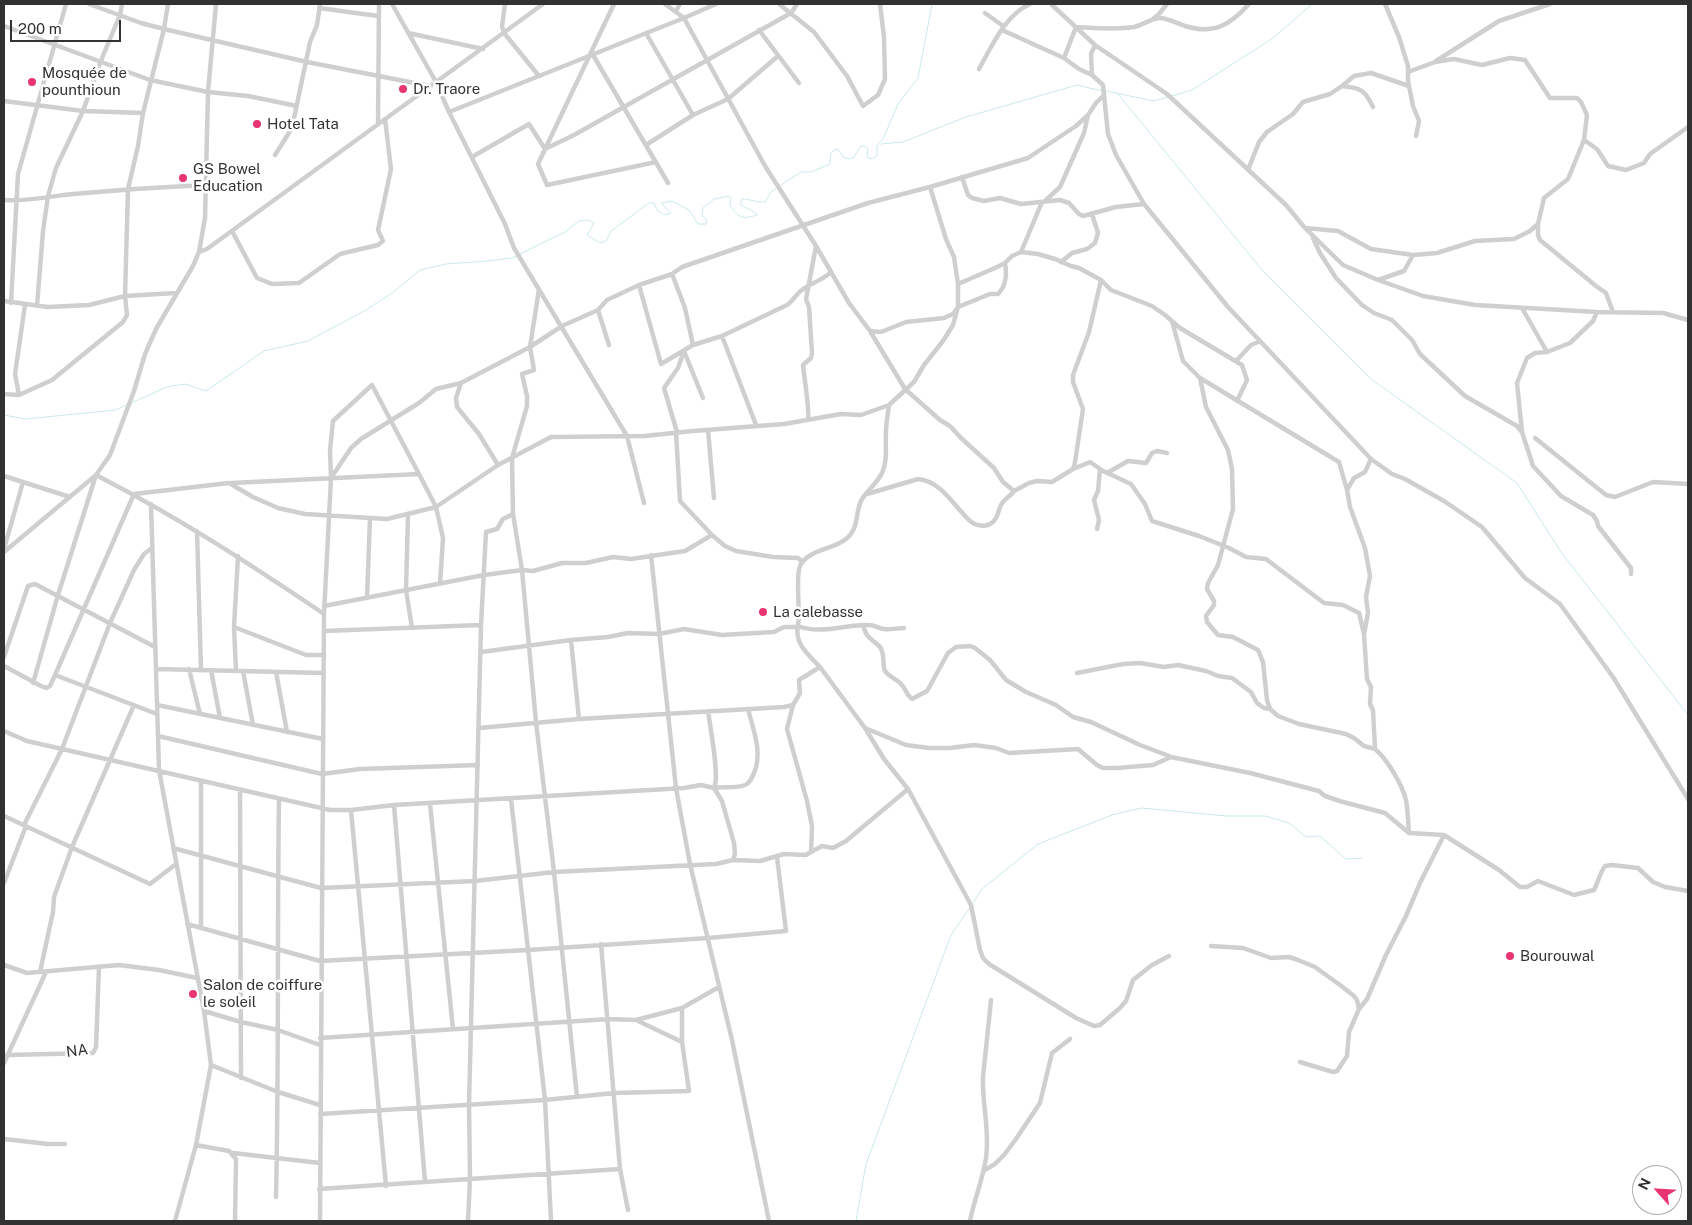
<!DOCTYPE html>
<html>
<head>
<meta charset="utf-8">
<style>
  body { margin:0 }
  #map { position:relative; width:1692px; height:1225px; overflow:hidden; background:#fff; font-family:"Public Sans",sans-serif }
  canvas { display:block }
  .frame { position:absolute; inset:0; border:5px solid #323232; pointer-events:none }
  .north { position:absolute; left:1632px; top:1165px; width:50px; height:50px; box-sizing:border-box; background:#fff; border:1px solid #adadad; border-radius:50%; rotate:296deg; font-size:14px; font-weight:700; line-height:20px; text-align:center; color:#323232 }
  .north::after { content:''; display:block; margin:auto; width:18px; height:22px; background:#e83471; clip-path:polygon(50% 0,100% 100%,50% 72%,0 100%) }
  .scale { position:absolute; left:10px; top:20px; width:111px; height:22px; box-sizing:border-box; border:2px solid #323232; border-top:0; padding-left:6px; font-size:15px; line-height:18px; white-space:nowrap; color:#323232; -webkit-text-stroke:4px #fff; paint-order:stroke }
</style>
</head>
<body>
<div id="map">
<canvas width="1692" height="1225"></canvas>
<div class="frame"></div>
<div class="north">N</div>
<div class="scale">200 m</div>
</div>
<script>
const context = document.querySelector('canvas').getContext('2d');
context.lineJoin = 'round';
function strokePath(path, color, width, dash) {
  context.strokeStyle = color;
  context.lineWidth = width;
  context.lineCap = dash ? 'butt' : 'round';
  context.setLineDash(dash || []);
  context.stroke(path);
}
function drawText(font, color, halo, rows, align = 'center') {
  context.font = font + ' "Public Sans",sans-serif';
  context.lineWidth = 5;
  context.setLineDash([]);
  context.textBaseline = 'middle';
  context.strokeStyle = halo;
  context.fillStyle = color;
  for (const [text, x, y, turn = 0] of rows) {
    context.save();
    context.translate(x, y);
    context.rotate((+turn || 0) * Math.PI / 180);
    context.textAlign = isNaN(turn) ? turn : align;
    if (halo) context.strokeText(text, 0, 0);
    context.fillText(text, 0, 0);
    context.restore();
  }
}
const stream = new Path2D(`
  M1106,91L1154,101L1168,97
  M1118,94L1262,270L1371,379L1517,483L1561,552L1688,715
  M1172,96L1192,90L1273,38L1312,4
  M881,144L903,142L966,117L1077,85L1102,91
  M781,185L801,172H811L830,164C831,157 829,150 838,149L843,157L849,159L854,157L860,147L865,146L868,149L867,157L871,159L877,156V146L883,139L898,104L918,78L932,4
  M520,254L565,232L579,221L588,220L594,223L587,235L600,243L606,241L611,231L649,203H654L657,210L664,215L671,213L661,203L672,201L689,210L698,224H706L707,220L702,216L703,208L714,199L729,196L731,198L730,205C738,217 741,220 757,215C753,209 746,209 740,204L742,199C751,199 757,203 765,202L771,192L777,187
  M131,403L167,387L185,384L206,391L264,351L308,341L366,310L392,293L420,270L446,264L487,261L512,258L517,256
  M4,415L25,419L116,410L128,404
  M973,903L982,889L1038,844L1112,815L1141,808L1227,816H1265L1289,823L1306,837L1320,836L1346,859L1362,858
  M856,1221L866,1164L951,935L969,909`);
const minor = new Path2D(`
  M89,4L141,23L164,29L307,62L430,86
  M392,4L436,82L449,112L505,224L514,248L627,436L644,503
  M505,4L502,26L504,33L539,76
  M614,4L538,164L547,185L656,162
  M665,4L684,18L765,166L816,246L849,303L870,331L905,389L940,420L950,426L961,438L994,468L1003,482L1014,491L1029,483L1037,481L1052,482L1073,469L1090,462L1103,471L1131,484L1145,504L1152,521L1199,536L1229,548L1246,557L1266,559L1324,603L1343,605L1359,613L1364,634
  M779,4L814,32L847,76L863,106L878,95L885,79L884,37L880,4
  M1051,4L1095,45L1167,94L1286,205L1305,228L1343,265L1378,280L1423,296L1475,305L1597,312L1663,313L1688,320
  M1385,4L1399,37L1408,66V81L1413,106L1419,121L1416,136
  M319,8L378,16
  M676,11L680,4
  M985,13L1003,26L1002,30L1064,58L1079,69L1092,75
  M1153,19L1159,14L1167,4
  M4,26L150,80L208,92L248,96L297,106
  M759,30L799,83
  M408,33L483,49
  M646,33L693,115
  M593,55L668,183
  M1064,58L1076,27C1095,28 1115,30 1134,27C1143,25 1150,19 1159,18C1167,18 1177,23 1185,26C1214,35 1230,25 1249,4
  M1436,61L1499,21L1550,4
  M979,69C992,46 1005,15 1030,4
  M1104,95L1108,134L1116,155L1144,204L1228,307L1371,459L1392,474L1405,479L1444,501L1482,527L1525,578L1560,604L1613,677L1688,799
  M4,101L83,111L143,113
  M1373,107C1365,90 1361,88 1342,86L1354,76L1371,73L1409,86
  M449,112L684,18L716,4
  M378,124L379,4
  M1584,140L1597,149L1608,166L1626,170L1644,163L1650,154L1688,127
  M646,145L693,115L728,99L778,56
  M275,155L292,128L310,42L317,25L320,4
  M472,157L529,124L545,149L574,135L791,13L797,4
  M1248,170L1259,142L1267,132L1293,114L1303,102L1330,94L1342,86
  M962,177L968,195L972,198L984,201L1000,198L1021,204L1060,200L1069,203L1079,214L1083,216L1116,207L1144,204
  M930,187L1028,158L1076,126L1088,115L1096,103L1104,95L1103,85L1092,75L1091,54L1095,45
  M4,200C27,202 50,196 73,194C117,190 161,187 205,185
  M1045,201L1060,187L1084,133L1088,115
  M1538,224V235L1540,240L1596,286L1606,293L1613,312
  M1305,228L1338,231L1371,249L1413,255L1437,253L1475,241L1514,239L1530,231L1538,224L1544,198L1568,179L1584,140L1587,115L1581,102L1577,98H1550L1525,60L1510,58L1482,65L1454,59L1435,62L1408,72
  M232,231L257,278L272,284L299,283L340,254L378,245L383,241L378,230L391,169L385,119
  M1313,238L1320,253L1336,278L1362,305L1374,313L1392,320L1412,340L1420,354L1465,396L1517,426L1521,431
  M199,252L207,249C319,167 432,86 543,4
  M1021,252L1042,202
  M1061,262L1072,253L1087,249L1095,243L1098,233L1092,214
  M672,274L685,308L693,345
  M1378,280L1404,271L1413,255
  M958,284L995,268L1005,263L1012,256L1021,252L1038,254L1055,259L1071,266L1079,268L1101,280L1111,290L1152,306L1165,315L1180,328L1242,365L1247,380L1237,401
  M639,285L661,364L693,345L722,336L787,305C793,301 796,294 802,290C811,283 823,280 831,272
  M4,301L48,307L89,305L125,296L176,293
  M11,303L18,174L66,4
  M37,306L43,231L48,196L56,168L83,111L100,63L120,15L122,4
  M1522,308L1547,352
  M598,310L609,345
  M1597,312L1593,321L1570,343L1547,352L1535,353L1527,358L1517,383L1522,432L1533,466L1561,496L1593,515L1597,521L1598,526L1631,568V574
  M1172,321L1183,361L1200,378L1339,462L1347,490
  M870,331L881,332L906,322L944,318L953,314L958,307L990,294H998C1006,286 1007,274 1005,263
  M722,336L756,425
  M684,351L703,398
  M1236,361L1251,345L1260,341
  M1200,378L1206,407L1228,450L1232,469L1233,509L1218,565L1208,583L1207,589L1214,601V605L1206,616L1207,622L1218,635L1233,637L1258,650L1263,662L1267,700L1270,709L1278,716L1299,724L1346,734L1354,738L1364,746L1375,749
  M461,383L456,398L457,407L479,434L498,465
  M4,394L19,395L52,380L123,322L127,315L125,296L128,189L138,146L143,113L164,29L168,4
  M19,395L15,374L25,305
  M808,420C810,414 804,375 803,365L811,358L812,353L809,307L806,299L816,246
  M708,430L714,498
  M676,432L680,501L712,535L725,546L736,551L773,557L798,558L803,562
  M677,432L664,388L678,368L684,351
  M1535,438L1606,495L1615,497L1653,482L1688,484
  M1371,459L1365,472L1354,478L1347,490L1350,507L1365,548L1370,576L1366,597L1368,613L1364,634L1367,679L1371,687L1370,704L1373,710L1375,749C1387,759 1402,784 1406,800C1408,811 1408,822 1409,833
  M1073,469L1075,462L1083,409L1073,382V375L1089,332L1101,280
  M1107,473L1128,461L1146,463L1152,453L1157,451L1167,453
  M4,476L70,497
  M231,483L419,474L436,507L443,538L440,584
  M867,494L918,479C941,481 954,506 969,520C975,526 986,528 993,522C998,517 998,511 1001,505C1004,499 1011,496 1014,491
  M151,504L159,770L204,1011L211,1065L196,1145L175,1221
  M513,514L522,570L533,571L562,563H586L613,557L631,559L685,551L712,535
  M408,515L406,590L412,628
  M1097,529L1099,520L1094,500L1098,491L1100,469
  M197,531L201,670
  M4,549L23,482
  M4,552L96,475L110,455L134,391L145,354L156,329L193,266L199,252L205,218L208,92L216,4
  M651,555L676,788L690,864L732,1040L769,1221
  M367,598L370,519
  M324,606L484,575L522,570L536,722L554,872L577,1097
  M798,626C801,611 794,572 802,562C813,549 834,549 846,539C859,529 855,514 861,501C866,491 877,484 882,473C888,460 885,446 886,432C886,423 888,414 889,405
  M864,626C864,636 873,640 880,647C885,653 882,663 885,671C889,677 895,678 900,683C906,688 906,695 912,699L927,691L948,653L956,647L970,646L975,648L990,660L1006,680L1026,692L1056,705L1073,717L1091,722L1140,745L1169,756
  M234,627L306,655H324
  M324,631L481,625L486,532L497,529L503,519L513,514L512,458L527,406V396L522,374L534,370L530,347L539,289
  M571,640L608,637L628,633L659,634L684,629L722,635L774,632L784,627H798
  M481,652L571,640L579,719
  M4,657L28,586L35,584L155,647
  M4,666L41,686L46,688L50,686L55,675L157,714
  M820,667L865,728L884,759L908,789L971,905L980,950L983,958L989,964L1076,1018L1094,1026L1100,1025L1120,1008L1126,1001L1133,980L1152,965L1169,956
  M156,669L323,673
  M189,669L200,714
  M211,670L220,718
  M236,671L234,627L238,556
  M243,671L253,725
  M276,672L287,732
  M1077,673L1123,664L1140,663L1164,667L1178,665L1206,671L1218,676L1232,678L1251,692L1257,703L1264,708L1270,709
  M55,675L134,494L229,483L253,497L278,508L305,514L387,519L436,507L498,465L551,437L644,436L693,431L784,424L841,414L861,415L889,405L914,382L924,365L943,341L953,325L958,307V284L954,257L946,239L930,187L868,203L682,267L672,274L639,285L607,300L598,310L562,326L530,347L461,383L436,389L419,403L361,439L351,448L331,478
  M33,683L58,595L96,475C176,516 250,564 324,614
  M157,705L323,739
  M793,705L800,693L799,680L820,667C809,655 794,644 798,626C821,635 846,624 869,625C875,625 879,629 884,629C890,630 898,628 904,628
  M708,711C710,726 720,777 714,788C723,786 736,789 745,785C750,783 752,778 754,773C763,753 753,729 748,709
  M865,728L906,745L929,748H950L974,745L996,748L1009,753L1078,749L1097,765L1103,768H1117L1153,765L1171,757L1250,773L1319,791L1325,796L1343,802L1385,813L1409,833L1444,835L1499,870L1520,887H1527L1538,881L1574,895L1594,890C1598,882 1600,873 1605,866L1612,865L1638,868L1653,882L1665,887L1688,891
  M4,731L27,741L330,810H351L394,805L684,788L701,785L714,788L722,801L734,843L735,854L733,860
  M158,736L322,774L360,769L478,765
  M240,790L241,1078
  M511,799L545,1100L551,1221
  M430,804L453,1029
  M394,805L425,1182
  M351,810L386,1186
  M4,816L150,884L176,864
  M24,825L62,749L110,623L134,570L144,554L152,548
  M173,848L321,888L475,881L554,872L716,864L733,860L760,861L784,854L806,855L811,852L812,826L807,801L787,729L793,705L784,707L579,719L479,728
  M811,852L822,846L833,848L846,841L908,789
  M4,883L26,826
  M187,924L320,961L528,950L708,938L786,931L777,857
  M201,928V781
  M601,944L620,1169L628,1210
  M1211,946L1243,948L1271,958L1289,957L1298,960L1315,967L1340,985L1354,996L1357,1000L1359,1009
  M4,965L27,973L119,965L159,970L197,978
  M40,972L53,912L54,897L72,847L134,705
  M204,1011L241,1022L278,1030L320,1045
  M636,1020L682,1008L719,987
  M320,1038L609,1019L636,1020L682,1042
  M7,1055L93,1053L96,1047L99,967
  M1300,1062L1333,1072L1337,1071L1347,1056L1349,1032L1359,1009L1367,999L1386,955L1406,916L1420,883L1444,835
  M4,1063L46,972
  M211,1065L278,1092L320,1105
  M320,1114L545,1100L614,1093L689,1091L682,1042V1008
  M4,1139L48,1144H65
  M196,1145L229,1151L236,1159L235,1221
  M233,1153L320,1163
  M983,1171L995,1164L1004,1155L1016,1139L1040,1103L1052,1053L1070,1039
  M319,1189L620,1169
  M276,1197C279,1064 277,932 279,799
  M320,1221L324,614L331,478L330,450L333,421L372,385L419,474
  M468,1221L470,1179L469,1104L481,625
  M970,1221C974,1200 983,1179 986,1158C990,1131 982,1104 983,1077L991,1000`);
const markers = [
  [32,82,5,"#e83471"],
  [403,89,5,"#e83471"],
  [257,124,5,"#e83471"],
  [183,178,5,"#e83471"],
  [763,612,5,"#e83471"],
  [1510,956,5,"#e83471"],
  [193,994,5,"#e83471"]
];
const poiNames = [
  ["Mosquée de",42,73],
  ["pounthioun",42,90],
  ["Dr. Traore",413,89],
  ["Hotel Tata",267,124],
  ["GS Bowel",193,169],
  ["Education",193,186],
  ["La calebasse",773,612],
  ["Bourouwal",1520,956],
  ["Salon de coiffure",203,985],
  ["le soleil",203,1002]
];
const streetNames = [
  ["NA",77,1051,-7]
];
strokePath(stream, '#cae8ec', 1);
strokePath(minor, '#cfcfcf', 4.5);
for (const [x, y, r, color] of markers) {
  const dot = new Path2D();
  dot.arc(x, y, r, 0, 2 * Math.PI);
  context.fillStyle = color;
  context.fill(dot);
  strokePath(dot, '#fff', 2);
}
drawText('15px', '#323232', '#fff', poiNames, 'left');
drawText('15px', '#323232', '#fff', streetNames);
</script>
</body>
</html>
